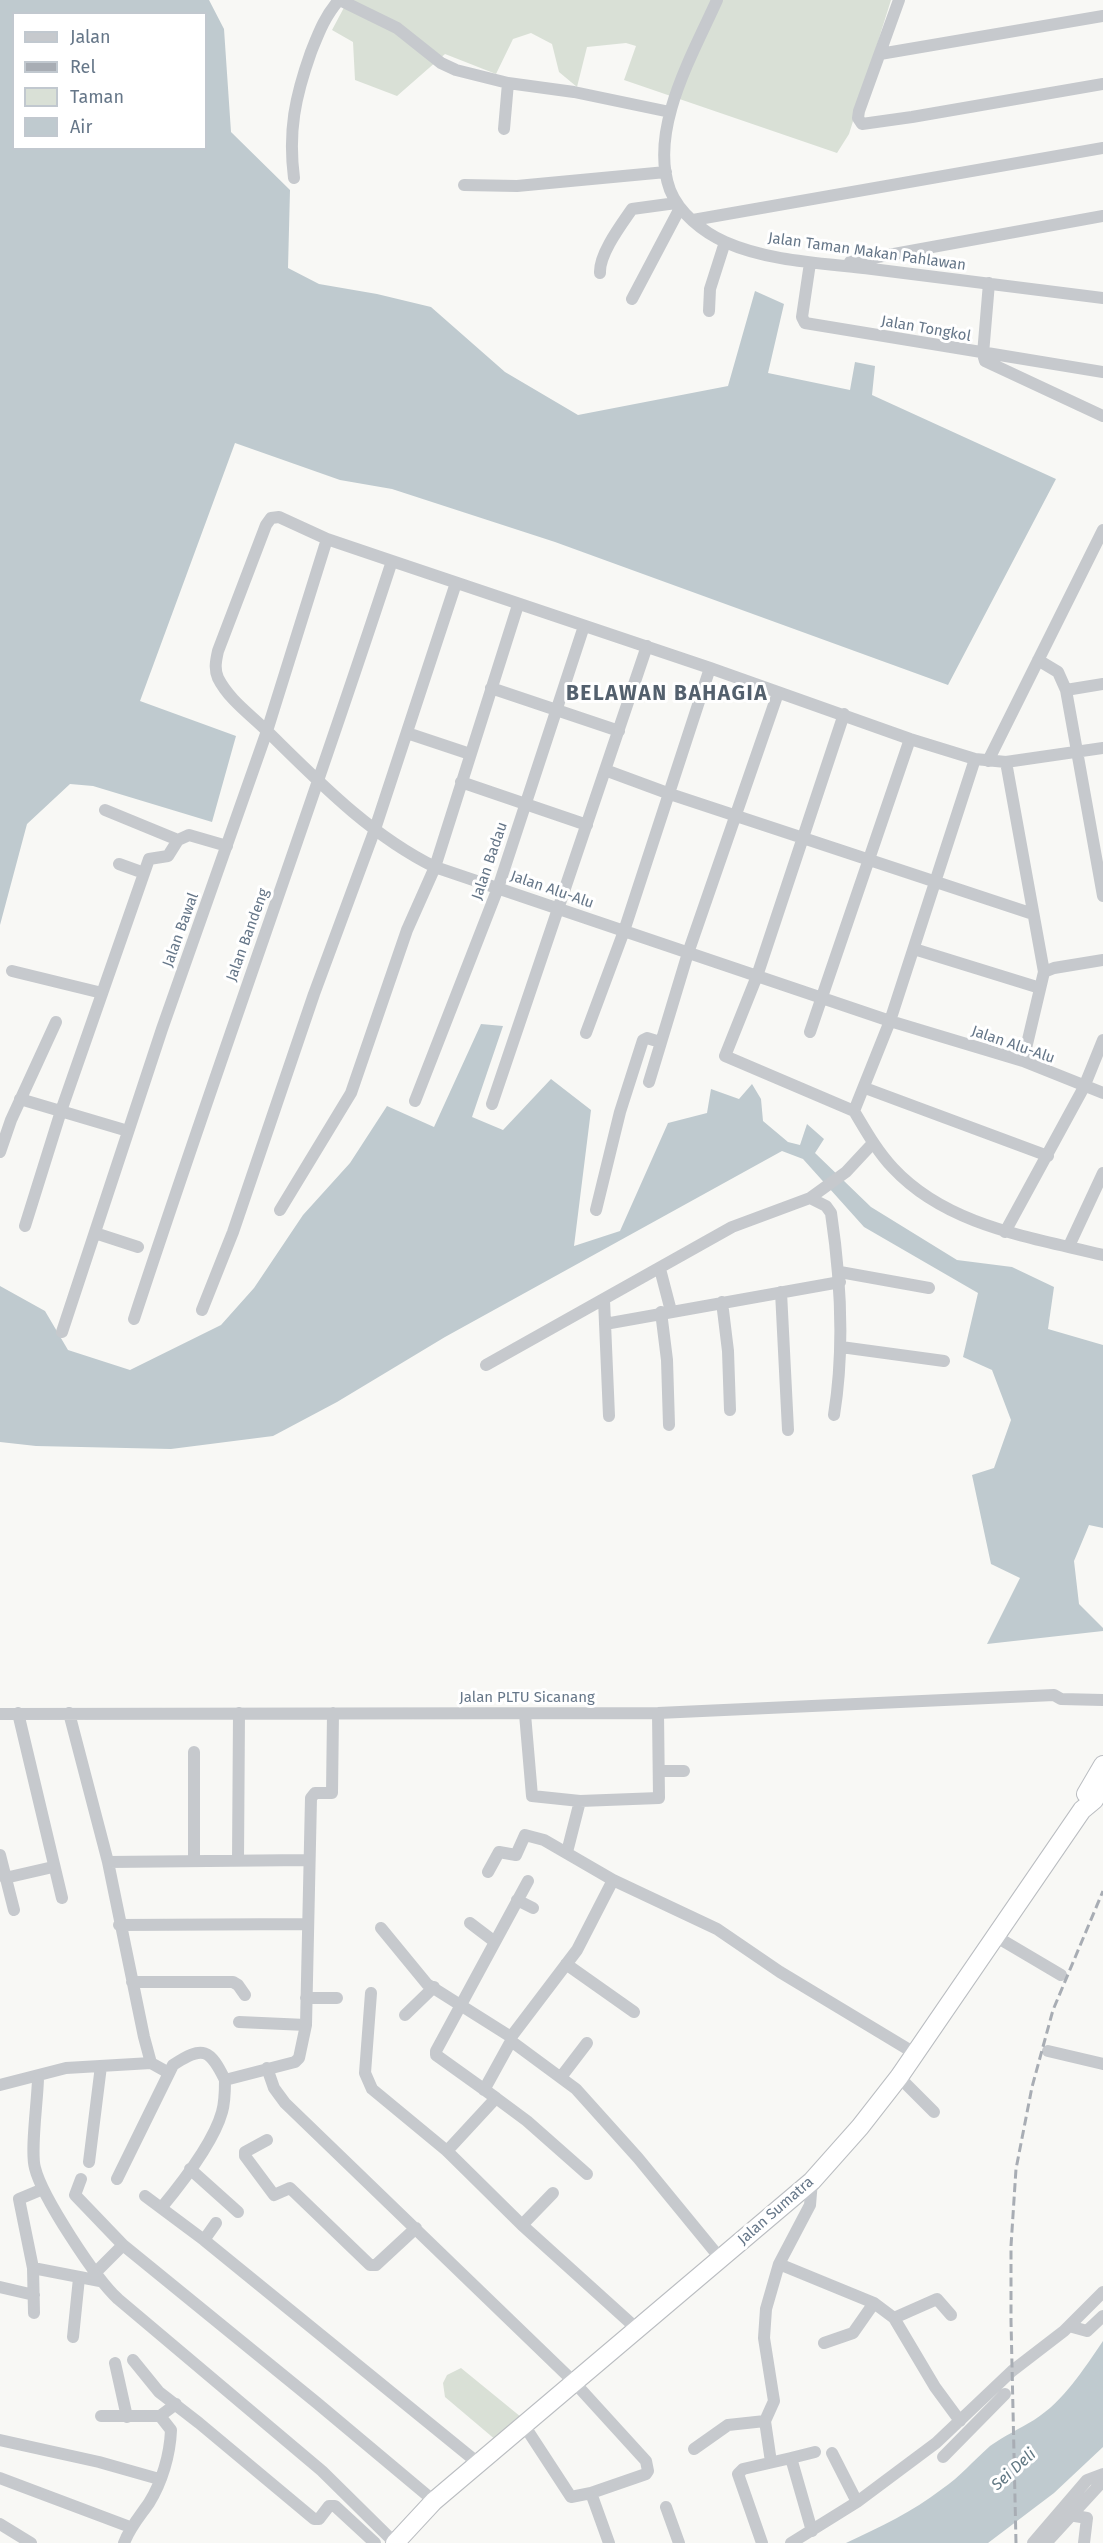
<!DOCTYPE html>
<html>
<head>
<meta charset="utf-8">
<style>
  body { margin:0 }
  #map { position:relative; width:1103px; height:2543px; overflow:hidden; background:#f8f8f5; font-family:"Fira Sans",sans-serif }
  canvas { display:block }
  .legend { position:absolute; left:12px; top:12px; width:195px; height:138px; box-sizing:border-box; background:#fff; border:2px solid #c1c8cf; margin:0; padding:8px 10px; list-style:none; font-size:18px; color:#657688 }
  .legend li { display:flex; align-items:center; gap:12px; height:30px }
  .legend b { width:30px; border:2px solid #c1c8cf }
</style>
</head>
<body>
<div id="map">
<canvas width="1103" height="2543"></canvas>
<ul class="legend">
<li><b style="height:8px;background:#c6c9cd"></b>Jalan</li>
<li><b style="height:8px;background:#a8adb4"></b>Rel</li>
<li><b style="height:16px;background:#d9e0d6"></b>Taman</li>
<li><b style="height:16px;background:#bfcacf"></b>Air</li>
</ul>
</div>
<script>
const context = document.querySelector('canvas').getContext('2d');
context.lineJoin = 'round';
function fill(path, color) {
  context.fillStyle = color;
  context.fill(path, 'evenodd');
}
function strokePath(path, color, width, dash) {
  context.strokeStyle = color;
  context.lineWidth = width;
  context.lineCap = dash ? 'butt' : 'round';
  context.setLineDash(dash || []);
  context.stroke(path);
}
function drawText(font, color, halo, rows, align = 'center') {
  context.font = font + ' "Fira Sans",sans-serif';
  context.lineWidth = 6;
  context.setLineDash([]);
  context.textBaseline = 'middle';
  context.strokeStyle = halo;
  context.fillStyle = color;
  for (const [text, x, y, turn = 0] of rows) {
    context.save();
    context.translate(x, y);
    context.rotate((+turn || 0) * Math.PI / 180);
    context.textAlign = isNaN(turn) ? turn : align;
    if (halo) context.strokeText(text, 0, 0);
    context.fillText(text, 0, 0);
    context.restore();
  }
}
const green = new Path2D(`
  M348,0H891L849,134L837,153L624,80L636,46L626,43L587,47L577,87L559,72L552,44L531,33L513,39L496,74L445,54L397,96L355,80L353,42L332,30Z
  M461,2368L521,2417L497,2441L445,2397L443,2383L447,2375Z`);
const water = new Path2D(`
  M0,0H209L224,29L231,132L290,190L288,268L319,284L377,294L431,307L505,372L578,415L728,386L755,291L784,304L768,373L850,390L855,362L875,366L872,395L1056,479L948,685L555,542L392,489L340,480L235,443L140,701L236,736L212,822L93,786L70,784L27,824L0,925ZM14,14H206V148H14Z
  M481,1024L503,1026L472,1117L503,1130L551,1079L591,1110L574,1246L620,1231L668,1123L707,1113L711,1089L739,1099L752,1084L761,1099L763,1121L788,1142L800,1145L807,1124L824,1139L815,1153L871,1207L957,1260L1012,1267L1054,1287L1048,1329L1103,1345V1528L1089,1525L1074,1561L1079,1604L1103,1628V1631L987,1644L1020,1578L991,1564L972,1475L994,1468L1011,1420L992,1370L963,1357L978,1293L864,1227L803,1159L782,1151L445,1337L337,1402L273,1436L171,1449L36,1446L0,1442V1286L45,1311L68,1350L130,1370L221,1325L254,1288L303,1215L350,1163L387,1106L434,1127Z
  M1103,2341V2447L1054,2493L988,2543H846C880,2527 912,2512 942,2489C960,2477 974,2460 990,2446C1004,2436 1019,2429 1034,2420C1064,2401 1083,2370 1103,2341Z`);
const minor = new Path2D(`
  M340,0L397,28L441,63L456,70L508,83L574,92L670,112
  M717,0C693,54 648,130 670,190C679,213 703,232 725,242C770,262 824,263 872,269C949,278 1026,288 1103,298
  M899,0L859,111L858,118L862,124L912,117L1103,84
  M880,54L1103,16
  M504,129L508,83
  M294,178C288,131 295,97 311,52C319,32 325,16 339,0
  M464,185L517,186L666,172
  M693,220L1103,148
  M850,262L1103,216
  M810,263L802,317L805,323L1103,372
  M600,273C599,254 621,225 632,209L676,203
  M989,283L983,354L985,361L1103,416
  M632,299L680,208
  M709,311L710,289L725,242
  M1038,660L1058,672L1066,690L1103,896
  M491,688L619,731
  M1066,690L1103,684
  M844,714L757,976L725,1056L854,1111
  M407,733L470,754
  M1103,748L1006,762L975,759L910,739L710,668L392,561L327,539L279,517L271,518L266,525L218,651C216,660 214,669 218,678C229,700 251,715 268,732C319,782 370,835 435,867L890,1021L1023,1061L1103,1093
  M975,759L890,1021L854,1111C866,1131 877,1151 893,1168C947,1226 1030,1237 1103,1255
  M988,761L1103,530
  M1006,762L1044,972L1023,1061
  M605,770L670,794L1033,914
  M461,782L587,825
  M105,810L178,840
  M119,864L144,873
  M914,949L1040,988
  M12,971L102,993
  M1044,972L1054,968L1103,960
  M810,1032L910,739
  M586,1033L624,931L710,668
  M649,1082L688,953L778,693
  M865,1088L1048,1156
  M20,1099L128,1131
  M415,1101L498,888L584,626
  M492,1104L647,646
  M0,1152L11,1120L56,1022
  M810,1198L826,1206L831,1213C841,1280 845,1347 834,1415
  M280,1210L351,1093L407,930L435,867L518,605
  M596,1210L620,1112L643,1040L647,1038L660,1042
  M25,1226L61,1111L149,859L168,856L178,840L189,835L227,846
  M1005,1232L1084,1087L1103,1040
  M95,1233L138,1247
  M1069,1246L1103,1173
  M660,1269L671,1311
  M840,1272L929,1288
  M781,1292L788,1430
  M604,1300L609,1416
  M722,1302L728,1351L730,1410
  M202,1310L233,1232L314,994L375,829L456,583
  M661,1312L667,1360L669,1425
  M134,1319C217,1065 309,815 392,561
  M605,1324L840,1282
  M62,1332L162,1029L267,731L327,539
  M841,1347L944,1361
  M486,1365L732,1227L810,1198L846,1172L873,1143
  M18,1713L62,1898
  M69,1713L108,1862L144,2037L151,2063L169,2073
  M0,1714L658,1713L1054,1695L1061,1699L1103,1700
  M525,1714L532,1796L580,1801L659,1798L658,1713
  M660,1771H684
  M567,1852L580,1801
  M0,1855L14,1910
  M238,1860L239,1713
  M194,1861V1752
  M108,1862L308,1860
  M488,1872L499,1852L516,1855L525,1835L544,1840L613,1880L717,1929L780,1972L916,2054
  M5,1878L53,1867
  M517,1900L533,1908
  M470,1923L495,1942
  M119,1925L308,1924
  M381,1928L427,1984L511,2037V2041L576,2089L638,2158L720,2258
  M995,1936L1061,1975
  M566,1964L634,2012
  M132,1982H233L238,1985L245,1995
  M371,1993L365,2073L372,2089L447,2151L522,2225L636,2328
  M306,1998H337
  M405,2015L434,1987
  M239,2022L306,2025
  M511,2037L577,1950L613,1880
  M1048,2051L1103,2064
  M267,2068L274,2088L285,2103L574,2382L646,2461L648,2471L646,2474L591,2493L571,2497L524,2425
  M38,2077C38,2098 30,2151 35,2168C42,2197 96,2279 118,2299L322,2471L395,2543
  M561,2077L587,2043
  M899,2077L934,2112
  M0,2085L66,2068L151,2063
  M484,2090L511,2041
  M496,2098L527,2121L587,2174
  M267,2140L245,2152V2156L274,2195L290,2188L370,2265H376L416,2228
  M447,2151L496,2098L436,2055V2051L528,1881
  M89,2162L101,2066
  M190,2169L238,2212
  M81,2179L75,2195L123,2245L317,2403L434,2501
  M117,2179L173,2065C203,2045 210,2049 225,2080L295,2062L299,2058L306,2025L311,1798L315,1793H332L333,1713
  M145,2196L204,2240L478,2463
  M162,2207C181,2184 214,2141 222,2112C225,2102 225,2091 225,2080
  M522,2225L553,2193
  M204,2240L216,2223
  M779,2264L874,2303L894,2318L935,2387L960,2421
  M33,2268L100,2281
  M95,2273L123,2245
  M0,2287L34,2295
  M34,2313L33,2268L19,2199L43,2189
  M894,2318L937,2299L951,2315
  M1069,2326L1087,2331L1103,2316
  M73,2337L79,2278
  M824,2343L853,2333L874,2303
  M133,2360L159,2392L199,2423L314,2519H319L329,2506H335L375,2543
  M115,2363L127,2417
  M101,2416H160L176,2404
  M0,2440L99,2462L159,2479
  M694,2449L728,2425L765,2421
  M832,2453L857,2502
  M943,2457L1005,2394
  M791,2458L815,2452
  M771,2462L765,2421L774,2401L764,2338L766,2309L779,2264L810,2205L812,2181
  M0,2478L130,2527
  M591,2493L609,2543
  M666,2507L679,2543
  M1069,2515L1087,2518L1084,2543
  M0,2524L31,2543
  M124,2543C130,2527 140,2516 149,2503C162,2482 170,2455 171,2430L160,2416
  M762,2543L738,2474L743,2469L791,2458L812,2531
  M791,2543L857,2502L936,2443L1012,2371L1064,2331L1103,2292
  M1033,2543L1087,2480L1103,2474
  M1046,2543L1103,2481`);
const highway = new Path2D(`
  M1086,1794L1103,1765
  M395,2543L434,2501L812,2181L860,2127L899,2077L1082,1810L1094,1800L1103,1785`);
const rail = new Path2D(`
  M1016,2543L1011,2321V2246L1016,2169L1032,2087L1053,2010L1103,1891`);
const streetNames = [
  ["Jalan Taman Makan Pahlawan",867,252,8],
  ["Jalan Tongkol",926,329,10],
  ["Jalan Badau",490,861,-71],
  ["Jalan Alu-Alu",552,890,19],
  ["Jalan Bawal",181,930,-70],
  ["Jalan Bandeng",248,935,-70],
  ["Jalan Alu-Alu",1013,1045,19],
  ["Jalan PLTU Sicanang",527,1698],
  ["Jalan Sumatra",776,2211,-41]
];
const waterNames = [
  ["Sei Deli",1014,2470,-42]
];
const districtNames = [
  ["BELAWAN BAHAGIA",667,694]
];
fill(green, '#d9e0d6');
fill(water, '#bfcacf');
strokePath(highway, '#babdc1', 20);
strokePath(minor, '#c6c9cd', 12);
strokePath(highway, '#fff', 18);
strokePath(rail, '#a8adb4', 3, [9, 4.5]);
drawText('15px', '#657688', '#fff', streetNames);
drawText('italic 16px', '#617883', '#fff', waterNames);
context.letterSpacing = '1.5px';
drawText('bold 21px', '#53606d', '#fff', districtNames);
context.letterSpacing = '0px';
</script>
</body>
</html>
